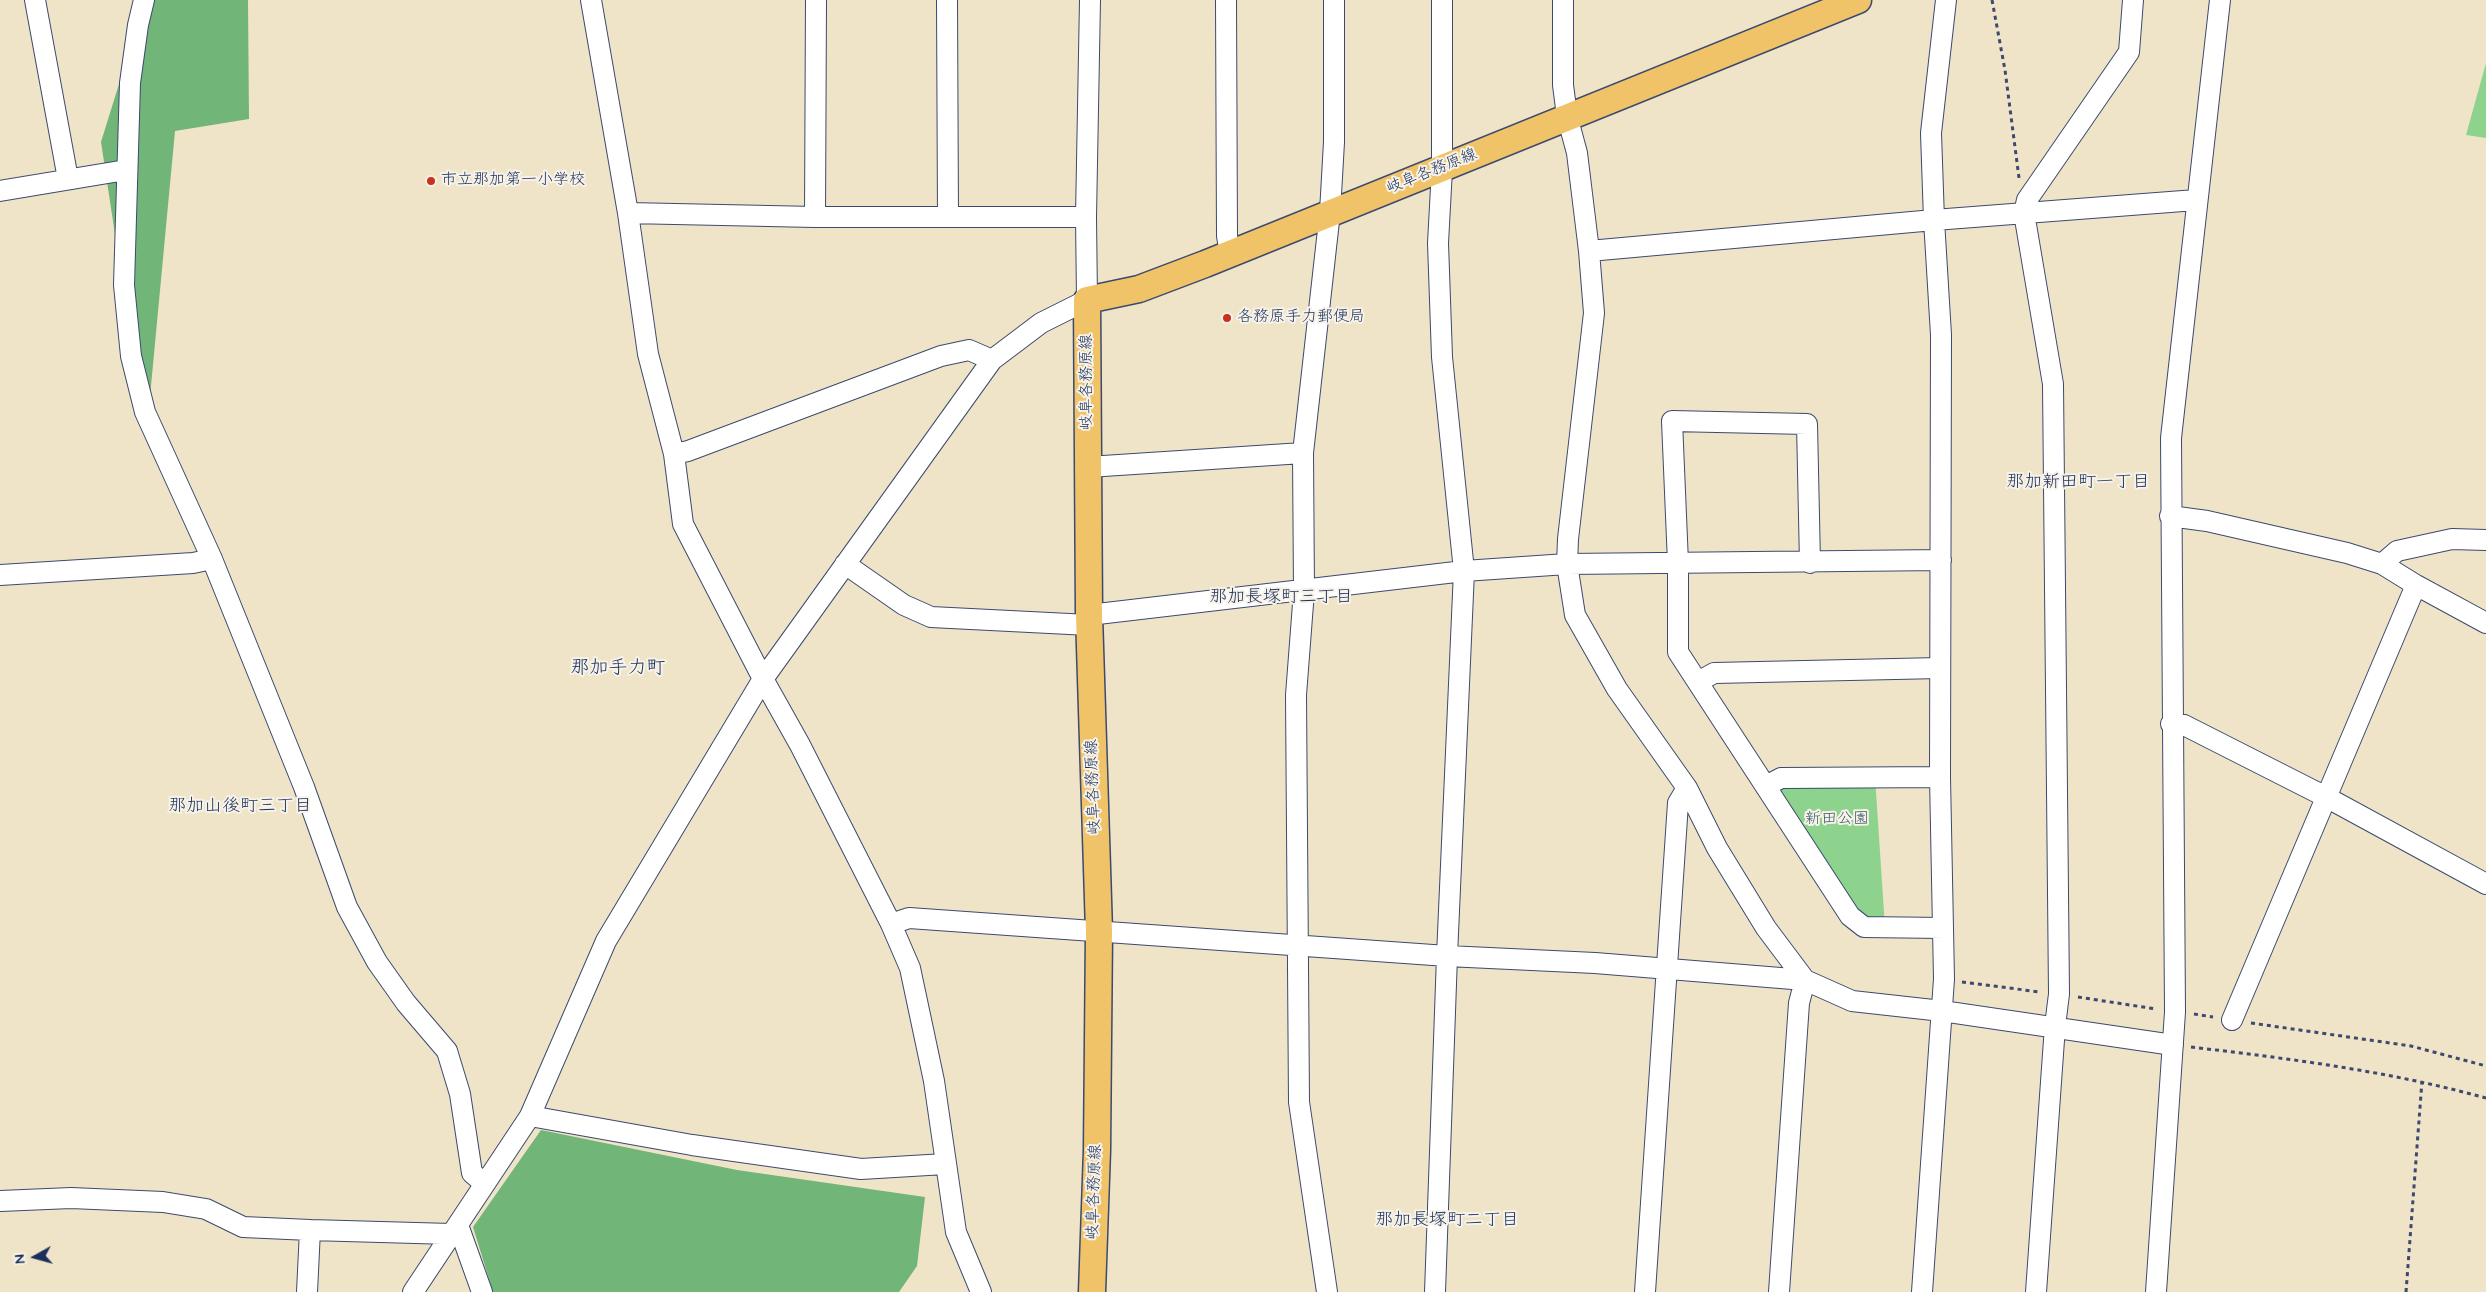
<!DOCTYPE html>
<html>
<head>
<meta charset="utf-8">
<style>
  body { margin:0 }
  #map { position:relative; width:2486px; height:1292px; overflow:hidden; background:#efe4c7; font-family:"Architects Daughter",sans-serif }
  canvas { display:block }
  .north { position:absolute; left:10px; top:1232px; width:50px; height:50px; -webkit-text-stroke:4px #f7f3e8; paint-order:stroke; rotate:263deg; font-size:14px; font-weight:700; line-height:20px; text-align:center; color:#1b2f5e }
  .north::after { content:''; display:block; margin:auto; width:18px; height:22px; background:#1b2f5e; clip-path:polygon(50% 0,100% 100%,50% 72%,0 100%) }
</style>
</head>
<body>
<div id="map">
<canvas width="2486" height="1292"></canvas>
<div class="north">N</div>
</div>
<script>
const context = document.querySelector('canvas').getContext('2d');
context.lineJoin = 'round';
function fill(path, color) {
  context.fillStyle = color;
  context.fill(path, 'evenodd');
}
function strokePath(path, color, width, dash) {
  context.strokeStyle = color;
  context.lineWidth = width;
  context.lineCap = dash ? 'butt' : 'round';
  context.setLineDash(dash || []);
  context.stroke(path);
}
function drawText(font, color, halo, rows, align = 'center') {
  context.font = font + ' "Architects Daughter","Klee One",sans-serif';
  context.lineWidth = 4;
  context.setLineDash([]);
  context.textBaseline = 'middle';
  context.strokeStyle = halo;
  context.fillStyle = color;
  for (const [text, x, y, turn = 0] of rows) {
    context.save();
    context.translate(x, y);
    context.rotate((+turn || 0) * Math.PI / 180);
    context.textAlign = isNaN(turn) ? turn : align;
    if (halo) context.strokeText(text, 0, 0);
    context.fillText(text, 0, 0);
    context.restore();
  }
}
const green = new Path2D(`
  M2486,63V138L2466,135Z
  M1875,777L1885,927H1864L1766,786Z`);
const forest = new Path2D(`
  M145,0H248L249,119L175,131L146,439L101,142Z
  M541,1130L737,1170L925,1197L917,1266L899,1292H493L473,1227Z`);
const path = new Path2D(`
  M1992,0L2005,70L2019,178
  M1962,982L2040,992
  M2078,997L2156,1009
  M2194,1014L2213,1017
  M2251,1023L2411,1046L2486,1066
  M2191,1047C2292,1059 2388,1071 2486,1098
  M2406,1292L2422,1081`);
const minor = new Path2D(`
  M35,0L68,179
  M144,0L138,25L130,83L124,285L131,356L145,412L212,559L304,787L347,907L377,962L406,1003L447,1051L460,1094L472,1173L485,1184
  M591,0L628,213L648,354L674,454L683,524L763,679L800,745L891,924L910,968L934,1081L956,1232L981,1292
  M947,0L948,217
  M1226,0L1227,236L1230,253
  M1563,0V85L1567,116L1577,153L1589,251L1594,313L1568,539L1567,564L1575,615L1617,689L1687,788L1717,848L1766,928L1805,980
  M0,191L126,170
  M628,213L815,217H1086
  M815,217L816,0
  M1589,251L1934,220L2196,200
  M674,454L688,451L941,356L969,350L992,360
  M1088,467L1303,453
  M2170,516L2207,521L2347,553L2382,564L2416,585L2486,623
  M1810,563L1807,424L1672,421L1678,563V652L1850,916L1864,927L1943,928
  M845,564L904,605L931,617L1089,625
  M2382,564L2397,551L2452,539L2486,540
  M0,575L193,563L212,559
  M1089,615L1464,571L1567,564L1941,560
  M1698,682L1714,673L1940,668
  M2171,724L2184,725L2326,797L2486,884
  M1766,786L1781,778L1940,777
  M891,924L909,918L1447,956L1595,963L1805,980L1852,1001L1942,1011L2173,1045
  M2232,1020L2416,585
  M530,1116L692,1145L861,1169L945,1164
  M0,1201L71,1198L163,1202L206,1209L243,1227L310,1230L307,1292
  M458,1225L482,1292
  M310,1230L451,1234
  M413,1292L530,1116L606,941L763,679L992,360L1041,323L1087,300L1086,217L1090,0
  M1327,1292L1299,1102L1296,695L1304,591L1303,453L1330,212L1334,142V0
  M1435,1292L1447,956L1464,571L1442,357L1438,243L1442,169V0
  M1645,1292L1678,803L1687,788
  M1779,1292L1799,1003L1805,980
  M1922,1292L1944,979L1940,777L1941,335L1934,220L1931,133L1946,0
  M2036,1292L2055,1026L2059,994L2053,384L2024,213L2027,200L2129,52L2133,0
  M2156,1292L2175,1012L2171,438L2220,0`);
const major = new Path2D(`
  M1092,1292L1097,1150L1099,931L1089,615L1087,300L1139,289L1205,264L1858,0`);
const markers = [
  [431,181,5,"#c8321e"],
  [1227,318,5,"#c8321e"]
];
const streetNames = [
  ["岐阜各務原線",1432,172,-22],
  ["岐阜各務原線",1088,382,-90],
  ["岐阜各務原線",1094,787,-92],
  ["岐阜各務原線",1095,1192,-88]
];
const poiNames = [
  ["市立那加第一小学校",441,181],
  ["各務原手力郵便局",1237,318]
];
const parkNames = [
  ["新田公園",1837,820]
];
const neighbourhoodNames = [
  ["那加新田町一丁目",2078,483],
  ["那加長塚町三丁目",1281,598],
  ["那加山後町三丁目",240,807],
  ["那加長塚町二丁目",1447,1221]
];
const quarterNames = [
  ["那加手力町",618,669]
];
fill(green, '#8dd38d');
fill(forest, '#72b578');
strokePath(minor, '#3b4a6e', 22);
strokePath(major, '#3b4a6e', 29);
strokePath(path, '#3b4a6e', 3, [4, 4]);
strokePath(minor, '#fff', 20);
strokePath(major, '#f1c369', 26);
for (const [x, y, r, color] of markers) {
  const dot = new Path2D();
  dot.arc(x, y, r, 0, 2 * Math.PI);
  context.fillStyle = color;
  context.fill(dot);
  strokePath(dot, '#f7f3e8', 2);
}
drawText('16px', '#1b2f5e', '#f7f3e8', streetNames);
drawText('16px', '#1b2f5e', '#f7f3e8', poiNames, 'left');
drawText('16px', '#38586a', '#f7f3e8', parkNames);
drawText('18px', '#1b2f5e', '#f7f3e8', neighbourhoodNames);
drawText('19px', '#1b2f5e', '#f7f3e8', quarterNames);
</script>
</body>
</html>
